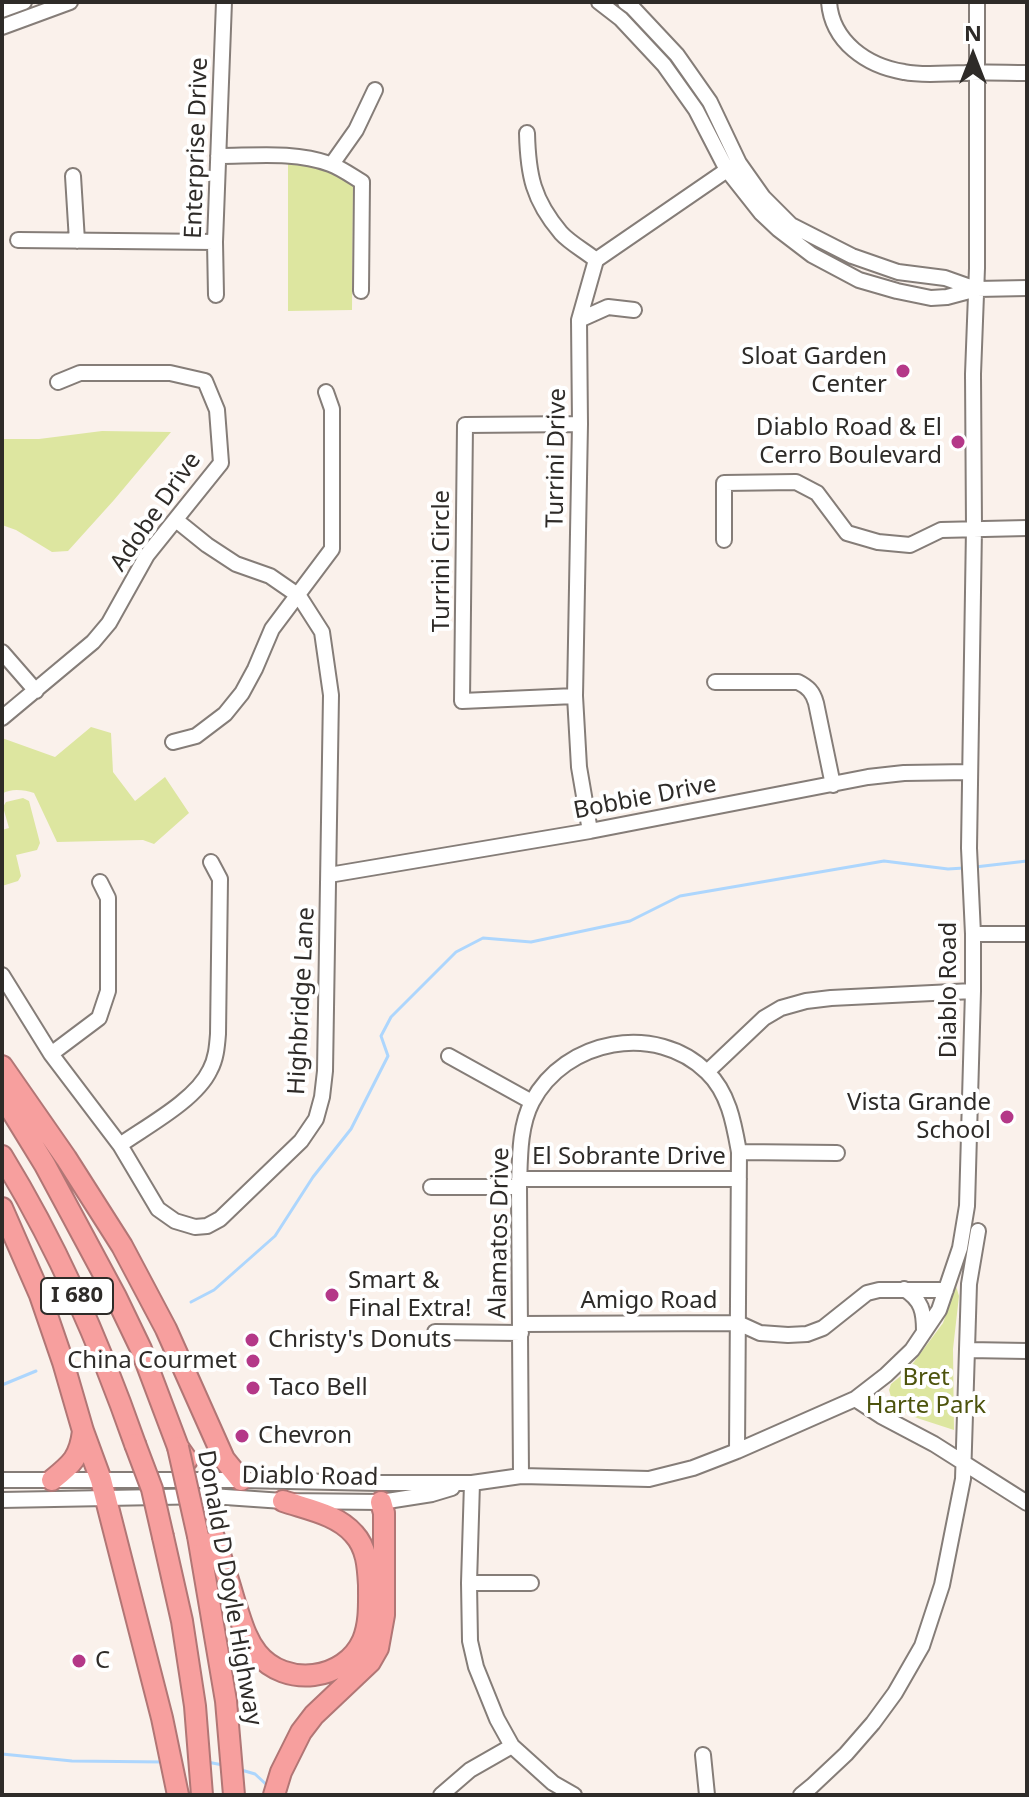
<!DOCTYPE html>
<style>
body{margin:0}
#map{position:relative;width:1029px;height:1797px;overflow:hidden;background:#faf1eb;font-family:"Noto Sans",sans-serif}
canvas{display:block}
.frame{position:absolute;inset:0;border:4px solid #2e2b28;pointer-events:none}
.north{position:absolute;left:933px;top:16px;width:80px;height:80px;-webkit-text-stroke:6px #fff;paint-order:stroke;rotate:0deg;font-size:22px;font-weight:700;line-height:32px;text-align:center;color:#2e2b28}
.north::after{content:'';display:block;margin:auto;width:28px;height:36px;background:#2e2b28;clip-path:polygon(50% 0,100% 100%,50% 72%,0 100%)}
</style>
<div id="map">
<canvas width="1029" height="1797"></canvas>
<div class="frame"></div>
<div class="north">N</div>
</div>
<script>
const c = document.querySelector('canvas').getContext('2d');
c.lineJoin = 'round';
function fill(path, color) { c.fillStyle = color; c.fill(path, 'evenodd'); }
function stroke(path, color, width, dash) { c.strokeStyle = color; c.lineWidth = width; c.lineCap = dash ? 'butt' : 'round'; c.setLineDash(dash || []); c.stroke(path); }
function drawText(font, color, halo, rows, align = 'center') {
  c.font = font + ' "Noto Sans",sans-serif'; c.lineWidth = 8; c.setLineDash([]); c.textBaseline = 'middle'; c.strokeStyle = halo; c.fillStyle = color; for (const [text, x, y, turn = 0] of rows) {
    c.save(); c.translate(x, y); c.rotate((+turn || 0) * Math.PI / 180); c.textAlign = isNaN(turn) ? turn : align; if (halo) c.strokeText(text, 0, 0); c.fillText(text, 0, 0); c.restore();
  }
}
fill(new Path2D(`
 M288,162C311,163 332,172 353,181L352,310L288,311Z
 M102,431L171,432L114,500L68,551L52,552L16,530L2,525V439H39Z
 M91,727L111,733L113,772L135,801L165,777L189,813L154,844L143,840L57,842L34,793C24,790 11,788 2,794V738L55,757Z
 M23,798L29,801L40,843L37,850L16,855L21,876L18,881L2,886V830L9,828L3,807L6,802Z
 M956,1286L959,1296L953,1349L954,1430L917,1418L894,1407L889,1390L891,1384L908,1370L943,1323Z`), '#dde6a0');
stroke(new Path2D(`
 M975,867L1027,861
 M191,1302L214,1290L275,1236L313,1177L351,1129L388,1056L381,1036L391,1017L456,952L483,938L531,942L630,921L680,896L884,861L948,869L964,868
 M2,1385L36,1371
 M2,1754L72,1761L164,1762
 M207,1762L223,1765
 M238,1769L255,1774L269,1787`), '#add6fd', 3);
const minor = new Path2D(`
 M599,2L621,19L664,65L696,110L727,170L761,213L778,229L812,255L859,280L897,291L931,298L947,297L977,289L1027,288
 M625,2L632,7L677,55L710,102L739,163L763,197L791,225L852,256L898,272L945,278L976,289
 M829,2C832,42 867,66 904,72C923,76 946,73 965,73C986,72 1006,73 1027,73
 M2,10L24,2
 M2,27L70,2
 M527,133C528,175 533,200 561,233C570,243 585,251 596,260
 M218,156C254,156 294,151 330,164C341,168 352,176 362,182L361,291
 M332,164L356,130L375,90
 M73,176L77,241
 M18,240L215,242
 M216,295L215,242L224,2
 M579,320L608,307L634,310
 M724,540V483L796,482L817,493L847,533L878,542L910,545L941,530L1027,528
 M2,652L36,691
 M715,682H798C808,687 813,692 816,703L833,785
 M575,696L462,701L465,425L580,424
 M2,718L93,642L109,623L147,555L221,463L217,410L205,381L170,373H80L58,382
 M173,742L196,736L225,714L242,693L255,669L272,629L332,549V409L326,392
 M590,831L579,767L575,696L580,424L579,320L596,260L727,170L739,163
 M329,875L590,831L868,777L904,773L970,772
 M973,934H1027
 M2,975L51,1054L120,1145L158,1209L175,1221L195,1227L207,1226L220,1219L301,1141L316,1119L322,1097L325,1071L331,695L322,632L299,596L270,576L236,564L207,545L176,520
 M51,1054L99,1018L108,991V898L100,882
 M449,1056L532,1102
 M707,1072L764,1018L781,1008L806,1001L831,998L973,991
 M120,1145C147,1126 196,1100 210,1070C216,1059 217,1047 218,1034L220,879L211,862
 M739,1152L837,1153
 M519,1179H739
 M431,1187H519
 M904,1289C922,1300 924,1312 924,1331
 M521,1324L738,1323L760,1333L788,1335L807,1334L823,1328L867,1293L879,1290H946
 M435,1332L521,1333
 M968,1350L1027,1351
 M855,1399L881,1416L934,1444L1027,1503
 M521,1476L519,1187C520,1159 519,1127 532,1102C565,1039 656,1022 707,1072C729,1093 734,1124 739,1152L737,1451
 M2,1480H241L379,1483H472L521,1476L649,1479L693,1468L737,1451L855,1399L886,1375L912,1350L939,1310L960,1248L967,1206L973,991V934L969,848L974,528L973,374L977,268V2
 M472,1483L469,1583L470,1641L476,1667L497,1719L512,1746L553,1783L574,1795
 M2,1500L211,1496L283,1501L381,1502L432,1494L452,1488
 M469,1583H531
 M703,1755L707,1795
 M441,1795L470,1770L512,1746
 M801,1795L812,1786L846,1754L873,1723L895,1693L922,1646L942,1585L963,1479L969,1284L978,1231`);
const highway = new Path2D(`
 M2,1066L66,1158L122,1246L166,1329L224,1459L241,1480
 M2,1095L45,1165L116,1297L141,1349L178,1447L187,1460
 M2,1156C58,1247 100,1344 135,1444
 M2,1208L40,1295L63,1362L83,1431L101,1480L162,1718L178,1795
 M52,1480C72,1464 80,1457 83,1431
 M208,1522C219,1548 227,1576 235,1603C241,1620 245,1638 257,1653C285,1688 345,1681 363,1640C370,1623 369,1604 369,1585C368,1567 367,1548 354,1534C337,1514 306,1509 283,1501
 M198,1536L226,1701L234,1795
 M163,1537L182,1621L195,1706L202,1795
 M274,1795L281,1772L301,1732L314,1715L370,1662L378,1648L384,1615V1513L381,1502`);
stroke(minor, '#857d78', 18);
stroke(highway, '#b17675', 24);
stroke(minor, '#fff', 14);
stroke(highway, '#f79f9e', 20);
const highwayBridge = new Path2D(`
 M135,1444L152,1489L163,1537
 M178,1447L198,1536`);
stroke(highwayBridge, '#b17675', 24, []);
stroke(highwayBridge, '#f79f9e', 20);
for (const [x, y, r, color] of [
 [903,371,8,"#b43888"],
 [958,442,8,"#b43888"],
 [1007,1117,8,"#b43888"],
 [332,1295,8,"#b43888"],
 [252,1340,8,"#b43888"],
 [253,1361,8,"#b43888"],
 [253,1388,8,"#b43888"],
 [242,1436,8,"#b43888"],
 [79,1661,8,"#b43888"]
]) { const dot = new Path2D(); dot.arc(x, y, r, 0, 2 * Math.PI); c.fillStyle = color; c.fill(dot); stroke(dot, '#fff', 3); }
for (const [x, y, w] of [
 [77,1296,72]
]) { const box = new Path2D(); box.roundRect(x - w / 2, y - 18, w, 36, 6); c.fillStyle = '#fff'; c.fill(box); stroke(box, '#2e2b28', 2); }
drawText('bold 22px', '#2e2b28', null, [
 ["I 680",77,1296]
]);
drawText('24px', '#2e2b28', '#fff', [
 ["Enterprise Drive",197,148,-88],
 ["Turrini Drive",557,458,-89],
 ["Adobe Drive",156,512,-55],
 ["Turrini Circle",442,561,-90],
 ["Bobbie Drive",645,798,-11],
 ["Diablo Road",949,990,-90],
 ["Highbridge Lane",302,1001,-87],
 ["El Sobrante Drive",629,1157],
 ["Alamatos Drive",500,1233,-89],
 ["Amigo Road",649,1301],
 ["Diablo Road",310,1477,1],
 ["Donald D Doyle Highway",229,1588,80]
]);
drawText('24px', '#2e2b28', '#fff', [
 ["Sloat Garden",887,357,"right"],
 ["Center",887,385,"right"],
 ["Diablo Road & El",942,428,"right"],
 ["Cerro Boulevard",942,456,"right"],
 ["Vista Grande",991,1103,"right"],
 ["School",991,1131,"right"],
 ["Smart &",348,1281],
 ["Final Extra!",348,1309],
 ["Christy's Donuts",268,1340],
 ["China Courmet",237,1361,"right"],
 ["Taco Bell",269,1388],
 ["Chevron",258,1436],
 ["C",95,1661]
], 'left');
drawText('24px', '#4d530d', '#fff', [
 ["Bret",926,1378],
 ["Harte Park",926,1406]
]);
</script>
